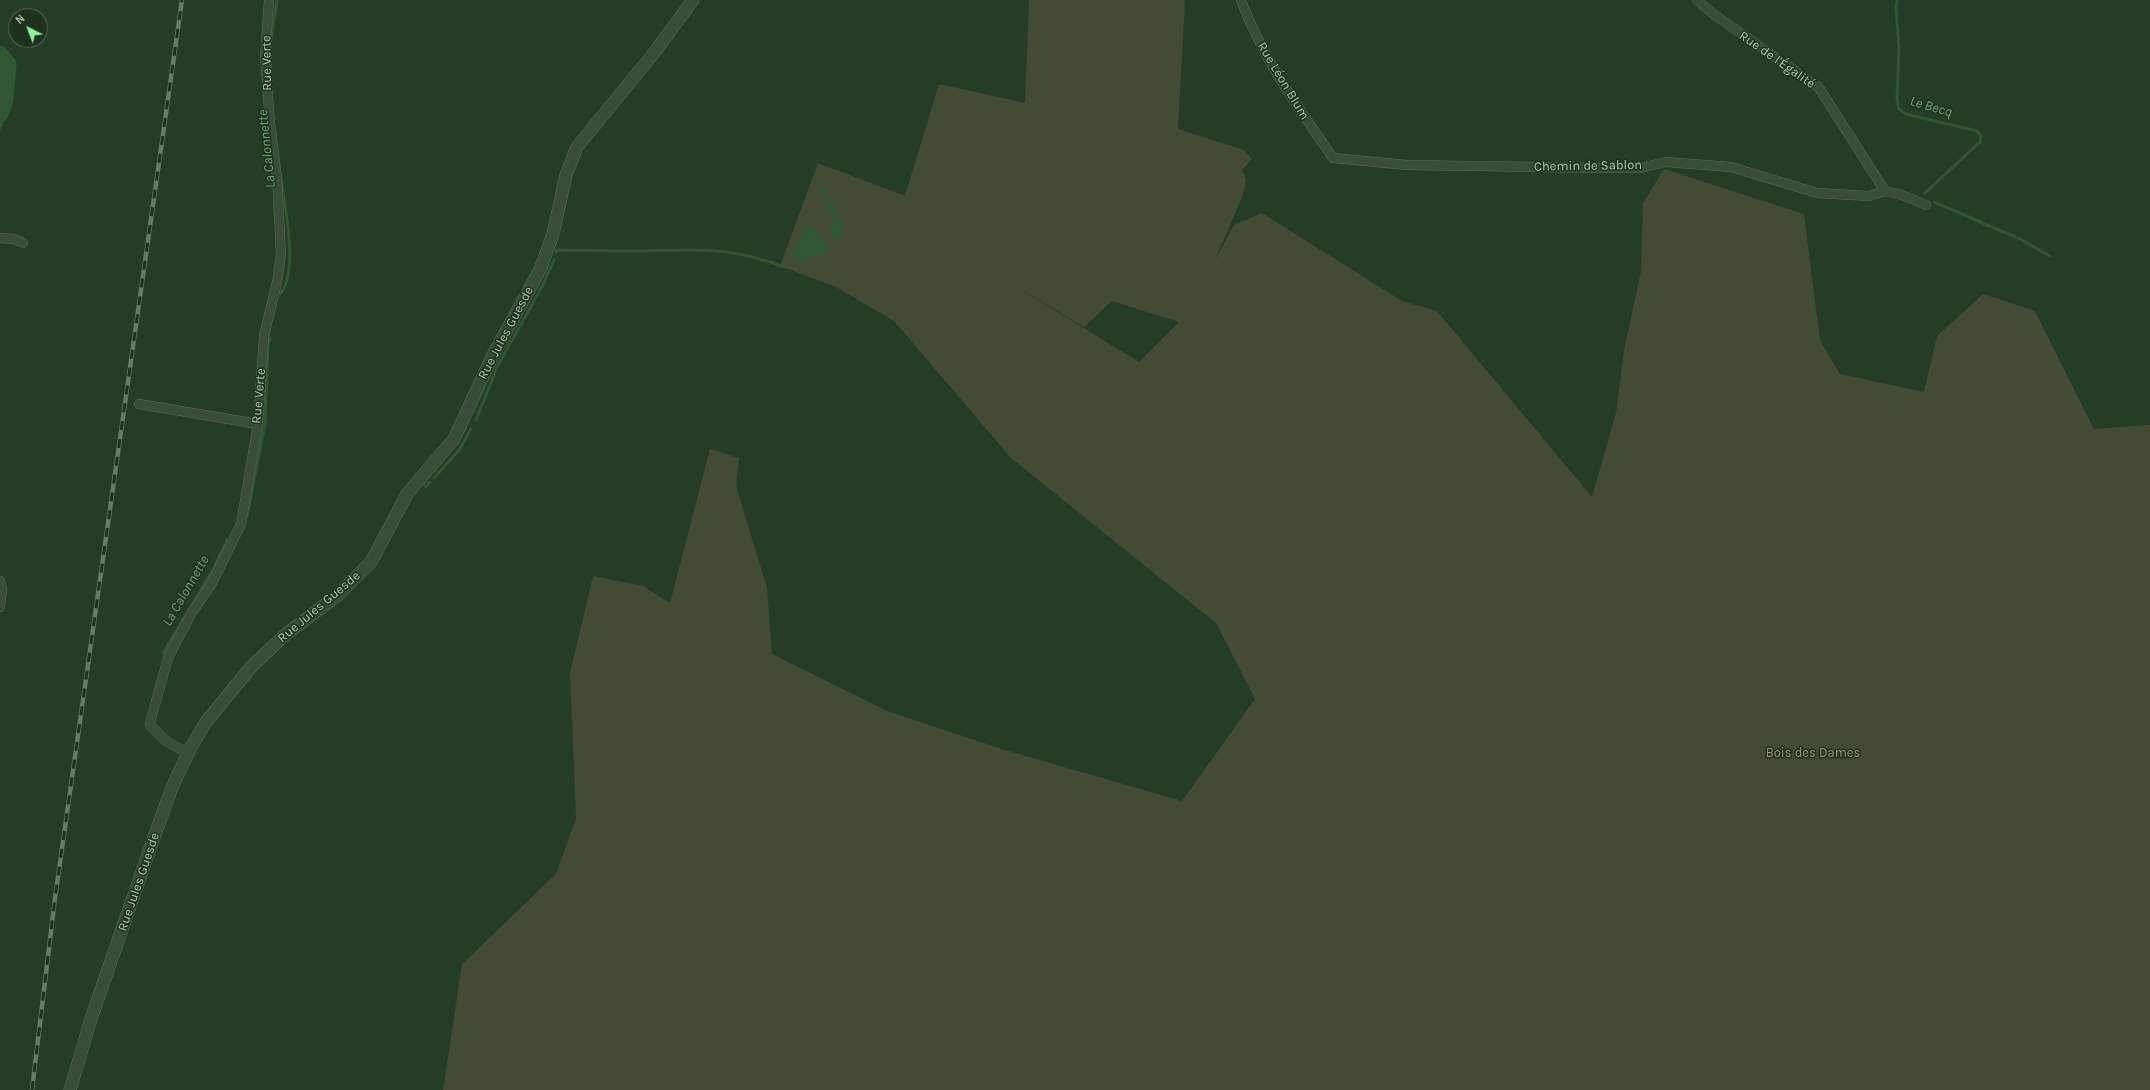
<!DOCTYPE html>
<meta charset="utf-8">
<style>
body{margin:0}
#map{position:relative;width:2150px;height:1090px;overflow:hidden;background:#253c27;font-family:Karla,sans-serif}
canvas{display:block}
.north{position:absolute;left:8px;top:8px;width:40px;height:40px;box-sizing:border-box;background:#1e311f;border:1px solid #5a6d5c;border-radius:50%;rotate:318deg;font-size:11px;font-weight:700;line-height:16px;text-align:center;color:#b5c8b7}
.north::after{content:'';display:block;margin:auto;width:14px;height:18px;background:#8ff299;clip-path:polygon(50% 0,100% 100%,50% 72%,0 100%)}
</style>
<div id="map">
<canvas width="2150" height="1090"></canvas>
<div class="north">N</div>
</div>
<script>
const c = document.querySelector('canvas').getContext('2d');
c.lineJoin = 'round';
function fill(path, color) { c.fillStyle = color; c.fill(path, 'evenodd'); }
function stroke(path, color, width, dash) { c.strokeStyle = color; c.lineWidth = width; c.lineCap = dash ? 'butt' : 'round'; c.setLineDash(dash || []); c.stroke(path); }
function drawText(font, color, halo, rows, align = 'center') {
  c.font = font + ' Karla,sans-serif'; c.lineWidth = 3; c.setLineDash([]); c.textBaseline = 'middle'; c.strokeStyle = halo; c.fillStyle = color; for (const [text, x, y, turn = 0] of rows) {
    c.save(); c.translate(x, y); c.rotate((+turn || 0) * Math.PI / 180); c.textAlign = isNaN(turn) ? turn : align; if (halo) c.strokeText(text, 0, 0); c.fillText(text, 0, 0); c.restore();
  }
}
fill(new Path2D(`
 M1029,0H1185L1178,129L1244,150L1252,159L1242,170L1246,180L1243,195L1214,262L1234,225L1262,213L1402,301L1437,311L1592,497L1616,413L1624,350L1641,271L1643,203L1664,169L1804,214L1820,340L1840,374L1924,392L1937,336L1983,294L2035,311L2094,429L2150,425V1090H443L462,964L556,874L576,818L570,673L593,576L643,586L670,603L710,449L739,458L736,486L767,588L772,654L887,711L1005,750L1182,801L1255,699L1216,623L1011,458L894,321L836,287L780,266L818,163L905,196L939,84L1025,103ZM1009,282L1084,327L1112,301L1179,322L1139,362Z`), '#434b34');
fill(new Path2D(`
 M0,54L7,63L14,66C16,93 10,107 0,131V91L3,78Z
 M820,181L842,221V233L839,239L835,240L832,238L831,226L833,219L818,183Z
 M806,226L815,228L829,248L823,256L798,262L792,255Z`), '#305632');
stroke(new Path2D(`
 M1897,0L1896,8L1899,47L1897,99L1899,109L1906,114L1977,131L1981,136L1980,142L1925,193
 M271,82L270,47L277,0
 M1934,202L2020,239L2050,256
 M556,252L557,250C582,250 608,251 633,251C691,250 729,245 784,267
 M280,294C299,272 285,207 281,179
 M476,420L497,367L543,285L554,260
 M434,478L460,449L471,429
 M425,487L430,482
 M247,516L265,424L268,344L270,338
 M189,610L214,568L227,540
 M163,653L186,615`), '#305632', 3);
stroke(new Path2D(`
 M0,54L8,64L5,101L0,114`), '#305632', 17);
const minor = new Path2D(`
 M1241,0C1262,57 1298,108 1333,158L1407,165L1604,168H1640L1666,162L1731,167L1817,193L1869,196L1885,191
 M1697,0L1712,13L1819,88L1885,191
 M1885,191L1902,195L1926,205
 M0,238L14,239L23,243
 M139,404L258,424
 M0,581L2,589L0,607
 M187,753L166,741L150,725L151,719L168,658L191,614L212,583L241,524L258,424L264,336L277,282L281,255L277,178L270,123L265,57L269,0`);
const tertiary = new Path2D(`
 M70,1090L91,1019L153,840L173,785L191,747L206,722L252,666L285,635L338,595L371,562L407,494L454,439L492,357L540,270L553,234L566,175L577,147L654,53L693,0`);
stroke(minor, '#5a6d5b', 10);
stroke(tertiary, '#5a6d5b', 13);
stroke(minor, '#394d3a', 9);
stroke(tertiary, '#394d3a', 12);
const rail = new Path2D(`
 M32,1090L55,898L182,0`);
stroke(rail, '#647c66', 4.5);
stroke(rail, '#1e311f', 3, [9]);
drawText('13px', '#b5c8b7', '#1e311f', [
 ["Rue de l'Égalité",1777,60,35],
 ["Rue Verte",267,63,-91],
 ["Rue Léon Blum",1283,81,59],
 ["Chemin de Sablon",1588,166,-1],
 ["Rue Jules Guesde",506,333,-62],
 ["Rue Verte",259,396,-85],
 ["Rue Jules Guesde",319,607,-40],
 ["Rue Jules Guesde",139,882,-71]
]);
drawText('13px', '#a1977c', '#1e311f', [
 ["Bois des Dames",1813,753]
]);
drawText('italic 14px', '#70a573', '#1e311f', [
 ["Le Becq",1931,107,16],
 ["La Calonnette",267,149,-96],
 ["La Calonnette",186,591,-60]
]);
</script>
